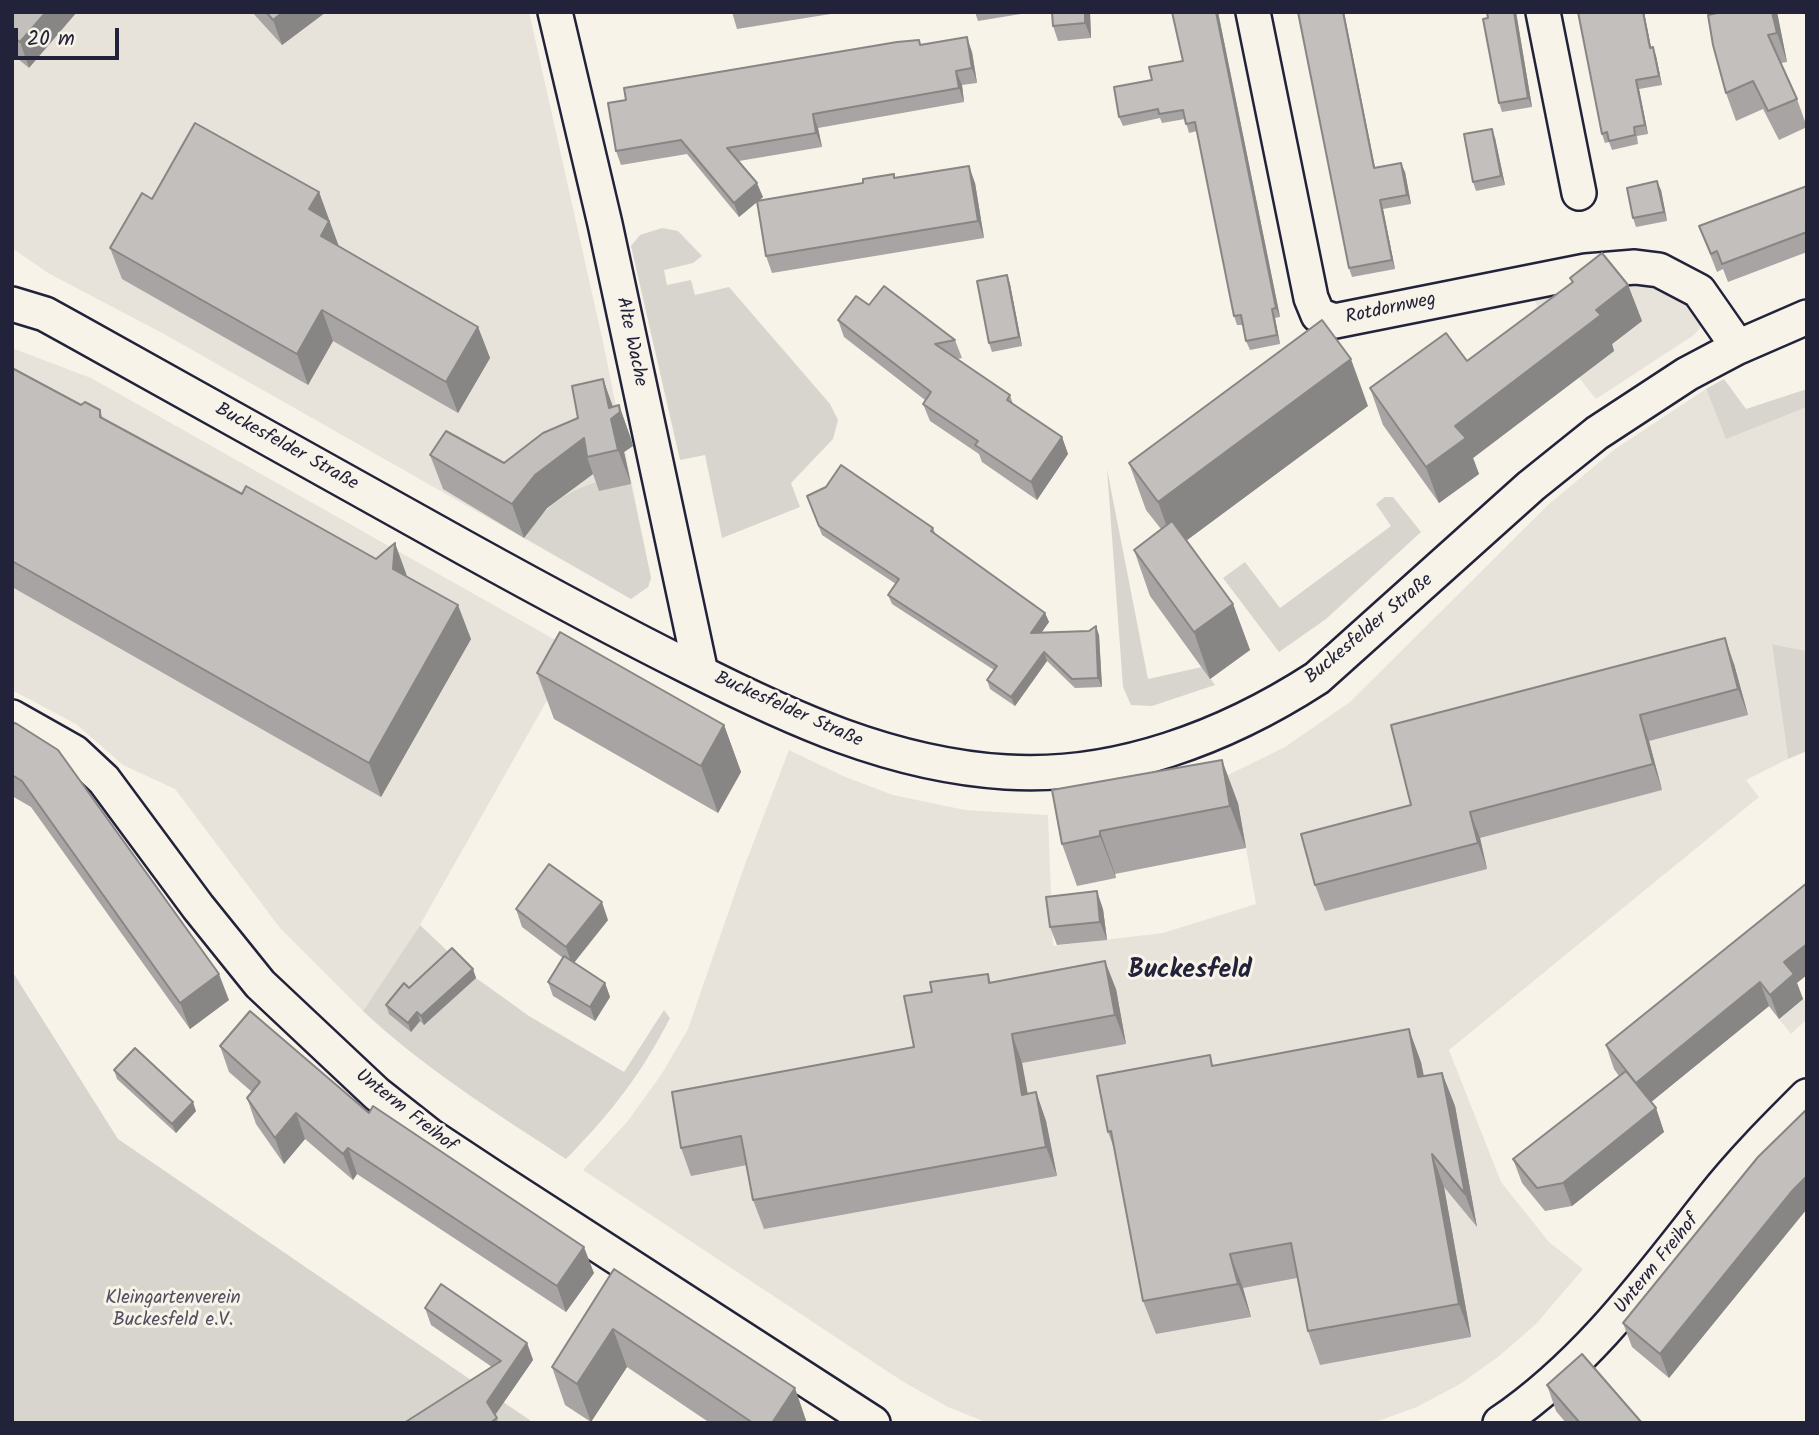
<!DOCTYPE html>
<meta charset="utf-8">
<style>
body{margin:0}
#map{position:relative;width:1819px;height:1435px;overflow:hidden;background:#f7f3e8;font-family:Kalam,sans-serif}
canvas{display:block}
.frame{position:absolute;inset:0;border:14px solid #22223b;pointer-events:none}
.scale{position:absolute;left:14px;top:28px;width:105px;height:32px;box-sizing:border-box;border:4px solid #22223b;border-top:0;padding-left:9px;font-size:21px;line-height:24px;white-space:nowrap;color:#22223b;-webkit-text-stroke:5px #f7f3e8;paint-order:stroke}
</style>
<div id="map">
<canvas width="1819" height="1435"></canvas>
<div class="frame"></div>
<div class="scale">20 m</div>
</div>
<script>
const c = document.querySelector('canvas').getContext('2d');
c.lineJoin = 'round';
function fill(path, color) { c.fillStyle = color; c.fill(path, 'evenodd'); }
function stroke(path, color, width, dash) { c.strokeStyle = color; c.lineWidth = width; c.lineCap = dash ? 'butt' : 'round'; c.setLineDash(dash || []); c.stroke(path); }
function drawText(font, color, halo, rows, align = 'center') {
  c.font = font + ' Kalam,sans-serif'; c.lineWidth = 6; c.setLineDash([]); c.textBaseline = 'middle'; c.strokeStyle = halo; c.fillStyle = color; for (const [text, x, y, turn = 0] of rows) {
    c.save(); c.translate(x, y); c.rotate((+turn || 0) * Math.PI / 180); c.textAlign = isNaN(turn) ? turn : align; if (halo) c.strokeText(text, 0, 0); c.fillText(text, 0, 0); c.restore();
  }
}
fill(new Path2D(`
 M12,12H529L603,342L651,578L648,587L631,599L164,334L48,273L12,248Z
 M1589,281L1650,283L1692,308L1700,319V328L1694,335L1596,399L1552,344L1532,293Z
 M12,348L91,378L575,651L420,925L363,1011L280,928L175,789L123,765L76,724L12,690Z
 M1706,389L1726,438L1807,407V651L1772,644L1788,759L1746,780L1759,797L1449,1050L1501,1182L1549,1242L1583,1269L1536,1324L1498,1357L1460,1384L1417,1407L1373,1423H988L948,1407L902,1381L583,1170L627,1122L661,1075L688,1029L744,867L789,750L843,776L893,795L965,810L1048,815L1053,946L1163,933L1256,904L1246,848L1226,776L1285,747L1350,702L1549,504L1615,449Z
 M1763,949L1807,1003V1019L1791,1034L1739,969Z`), '#e7e3db');
fill(new Path2D(`
 M662,228L678,231L702,256L693,263L664,270L667,285L691,280L695,295L729,287L830,404L838,420L833,439L791,483L800,507L722,538L705,455L680,460L631,246L640,235Z
 M1724,379L1746,409L1807,389V407L1726,439L1706,389Z
 M1107,469L1148,679L1202,667L1215,685L1152,706L1131,705L1123,687Z
 M598,482L631,484L651,578L648,587L631,599L525,538C542,509 565,491 598,482Z
 M1385,497H1393L1421,532L1326,619L1279,652L1223,578L1245,562L1280,608L1391,526L1376,504Z
 M1772,644L1807,651V751L1788,759Z
 M420,925L476,978L529,1016L624,1072L664,1010L670,1018C641,1075 610,1114 566,1159C496,1113 425,1069 363,1011Z
 M12,971L118,1139L534,1423H12Z`), '#d8d5cf');
const minor = new Path2D(`
 M555,12L605,224L701,673
 M1253,12L1311,298L1318,315L1335,321L1586,271L1635,267L1659,270L1699,291L1738,347
 M1543,12L1579,193
 M12,304L45,314L74,330C204,403 335,475 465,548C539,589 613,629 689,667C790,718 891,765 1006,772C1116,779 1226,737 1317,678L1531,486L1597,433L1687,374L1738,347L1807,317
 M12,717L74,752L104,780L198,907L260,984L377,1094L429,1135L494,1178L873,1423
 M1500,1423C1587,1364 1648,1280 1712,1199C1741,1162 1774,1129 1807,1096`);
stroke(minor, '#22223b', 38);
stroke(minor, '#f7f3e8', 33);
fill(new Path2D(`
 M12,12L29,68L12,54Z
 M252,12H326L282,45Z
 M732,12H843L737,29Z
 M975,12H1033L978,21Z
 M1052,12H1090L1091,38L1058,41L1053,26Z
 M1172,12H1218L1280,317L1275,318L1280,344L1250,350L1246,341L1243,325H1237L1234,316L1197,131L1189,133L1185,119L1162,123L1160,118L1123,126L1119,117L1152,80L1183,61Z
 M1516,12L1532,107L1502,112L1499,103L1488,18Z
 M1578,12H1644L1651,48L1656,56L1662,85L1639,89L1648,134L1637,136L1638,144L1612,150L1609,142L1605,143L1602,134Z
 M1722,12H1777L1787,62L1781,63L1797,99L1807,127L1779,140L1763,109L1736,121L1726,93Z
 M919,40L921,45L972,52L977,83L962,85L964,102L818,128L822,147L739,161L763,197L759,201L895,178L975,183L984,238L772,273L766,256L757,202L739,217L687,154L621,165L616,151L626,100Z
 M1495,138L1505,185L1476,191L1473,182Z
 M1375,168L1405,172L1411,204L1383,209L1395,269L1352,277L1349,268Z
 M1807,186V252L1728,282L1723,269L1717,272L1699,226Z
 M1661,190L1667,221L1636,227L1633,218Z
 M319,192L338,246L478,327L490,358L458,413L333,341L308,385L122,279L110,248L152,199Z
 M1007,275L1010,284L1022,346L992,352L989,343Z
 M1570,278L1628,285L1642,321L1612,344L1614,351L1473,458L1479,474L1439,503L1383,425L1370,388L1467,361L1572,283Z
 M869,305L955,340L962,358L957,359L1010,395L1013,404L1062,437L1068,454L1037,500L982,462L979,454L930,421L923,404L925,400L844,337L838,320Z
 M12,368L81,405L100,410L103,419L242,494L407,576L471,639L381,797L12,587Z
 M603,379L613,407L619,405L631,439L633,446L624,452L631,484L599,491L593,474L547,508L524,538L443,489L430,455L504,463L578,418Z
 M1368,406L1187,540L1233,604L1250,650L1210,679L1150,596L1134,550L1161,529L1146,510L1129,463Z
 M807,496L933,528L936,535L1045,613L1049,622L1041,633L1099,635L1102,687L1075,688L1047,661L1015,706L990,689L987,680L994,670L892,604L888,595L896,584L822,535Z
 M1734,664L1748,715L1649,741L1662,790L1480,838L1487,869L1325,911L1315,885L1411,805Z
 M537,673L724,725L741,772L718,813L554,719Z
 M12,722L229,1000L190,1029L31,807L12,796Z
 M1052,790L1238,803L1246,848L1115,874L1116,878L1077,886L1062,844Z
 M1807,883L1797,983L1803,999L1779,1019L1769,1006L1651,1102L1656,1108L1664,1132L1572,1206L1545,1211L1522,1183L1513,1159L1619,1076L1614,1069L1606,1045Z
 M516,909L608,920L574,963L605,983L610,997L595,1021L553,996L548,982L563,958L522,927Z
 M1103,909L1107,940L1057,945L1050,927Z
 M473,969L476,978L424,1025L420,1021L411,1032L389,1014L386,1005Z
 M988,974L991,983L1116,989L1126,1044L1022,1063L1028,1094L1036,1092L1046,1121L1057,1176L764,1229L753,1200L747,1165L691,1176L681,1148L914,1047L932,992Z
 M220,1046L369,1113L594,1273L566,1312L357,1174L353,1180L305,1139L284,1164L256,1124L247,1098L252,1092L229,1072Z
 M1421,1062L1424,1076L1442,1073L1455,1106L1477,1227L1444,1187L1471,1337L1320,1365L1308,1331L1297,1278L1243,1288L1251,1317L1156,1334L1143,1301L1116,1154L1108,1132L1214,1066Z
 M114,1070L196,1111L176,1133L117,1079Z
 M1802,1214L1669,1378L1632,1347L1623,1323Z
 M614,1269L807,1423H710L627,1367L591,1422L565,1405L552,1367Z
 M425,1308L527,1343L533,1360L495,1415L499,1423H404L492,1367L431,1325Z
 M1547,1385L1642,1423H1566L1556,1411Z`), '#a7a4a3');
fill(new Path2D(`
 M46,12H77L29,68L20,42Z
 M283,12H326L282,45L273,20Z
 M1085,12H1090L1091,38L1085,23Z
 M1216,12H1218L1280,317L1276,308Z
 M1343,12H1344L1377,177L1374,168Z
 M1514,12H1516L1532,107L1528,98Z
 M1643,12H1644L1653,57L1650,48Z
 M1772,12H1777L1787,62L1777,33Z
 M967,37L972,52L977,83L972,68Z
 M1653,47L1656,56L1662,85L1659,76Z
 M956,71L962,85L964,102L959,88Z
 M1636,80L1639,89L1648,134L1645,125Z
 M813,114L818,128L822,147L816,133Z
 M1492,129L1495,138L1505,185L1501,176Z
 M1401,163L1405,172L1411,204L1407,195Z
 M969,166L975,183L984,238L978,221Z
 M1657,181L1661,190L1667,221L1664,212Z
 M757,183L763,197L739,217L734,203Z
 M319,192L341,252L332,267L309,209Z
 M1380,200L1383,209L1395,269L1392,260Z
 M1007,275L1010,284L1022,346L1019,337Z
 M1628,285L1642,321L1612,344L1614,351L1473,458L1479,474L1439,503L1426,467L1455,426L1596,310Z
 M1272,309L1275,318L1280,344L1277,335Z
 M322,310L333,341L308,385L297,354Z
 M478,327L490,358L458,413L446,382Z
 M1351,359L1368,406L1175,549L1158,502Z
 M603,379L615,413L619,405L631,439L633,446L624,452L631,484L618,450Z
 M1062,437L1068,454L1037,500L1031,482Z
 M584,438L587,457L593,474L547,508L524,538L512,504L535,475Z
 M395,543L407,576L393,569Z
 M1233,604L1250,650L1210,679L1194,632Z
 M458,605L471,639L381,797L369,763Z
 M1045,613L1049,622L1035,642L1031,633Z
 M1096,626L1099,635L1102,687L1098,678Z
 M1725,638L1734,664L1748,715L1738,689Z
 M1044,652L1047,661L1015,706L1011,697Z
 M1640,715L1649,741L1662,790L1653,764Z
 M724,725L741,772L718,813L701,766Z
 M1222,760L1238,803L1246,848L1230,806Z
 M1470,812L1480,838L1487,869L1478,843Z
 M1100,831L1115,874L1116,878L1100,836Z
 M1097,891L1103,909L1107,940L1100,922Z
 M602,902L608,920L572,965L566,947Z
 M1807,944V975L1797,983L1803,999L1779,1019L1770,995L1784,962Z
 M1105,961L1116,989L1126,1044L1115,1015Z
 M473,969L476,978L424,1025L421,1016Z
 M219,974L229,1000L190,1029L180,1003Z
 M1760,982L1769,1006L1645,1107L1636,1083Z
 M605,983L610,997L595,1021L590,1007Z
 M417,1012L420,1021L411,1032L408,1023Z
 M1409,1029L1421,1062L1430,1111L1418,1077Z
 M1012,1034L1022,1063L1033,1124L1022,1095Z
 M1442,1073L1455,1106L1477,1227L1465,1194Z
 M1036,1092L1046,1121L1057,1176L1046,1147Z
 M193,1102L196,1111L176,1133L172,1124Z
 M1656,1108L1664,1132L1572,1206L1563,1183Z
 M296,1113L305,1139L284,1164L275,1138Z
 M348,1148L357,1174L353,1180L343,1154Z
 M1432,1154L1444,1187L1471,1337L1459,1304Z
 M1807,1176V1209L1669,1378L1660,1354L1793,1190Z
 M584,1247L594,1273L566,1312L557,1286Z
 M1230,1254L1243,1288L1251,1317L1238,1284Z
 M613,1329L627,1367L591,1422L577,1384Z
 M527,1343L533,1360L493,1418L487,1402Z
 M795,1388L807,1423H772Z`), '#888684');
const building = new Path2D(`
 M12,12H46L20,42L12,36Z
 M266,12H283L273,20Z
 M1052,12H1085V23L1053,26Z
 M1172,12H1216L1276,308L1272,309L1277,335L1246,341L1241,315L1234,316L1195,122L1186,124L1183,110L1159,114L1158,109L1119,117L1114,87L1152,80L1149,67L1183,61Z
 M1298,12H1343L1374,168L1401,163L1407,195L1380,200L1392,260L1349,268Z
 M1487,12H1514L1528,98L1499,103L1483,19L1488,18Z
 M1578,12H1643L1650,48L1653,47L1659,76L1636,80L1645,125L1634,127L1635,135L1609,141L1607,132L1602,134Z
 M1722,12H1772L1777,33L1768,35L1797,99L1768,111L1753,81L1726,93L1713,45L1708,15Z
 M967,37L972,68L956,71L959,88L813,114L816,133L727,148L757,183L734,203L681,140L616,151L608,103L626,100L624,88L897,42L919,40L920,45Z
 M195,123L319,192L309,209L329,221L321,236L478,327L446,382L322,310L297,354L110,248L142,193L152,199Z
 M1492,129L1501,176L1473,182L1464,134Z
 M969,166L978,221L766,256L757,201L863,183V179L894,174V178Z
 M1657,181L1664,212L1633,218L1627,188Z
 M1807,186V232L1722,264L1717,251L1711,254L1699,226Z
 M1602,253L1628,285L1596,310L1601,315L1455,426L1466,438L1426,467L1370,388L1446,333L1467,361L1573,282L1570,278Z
 M1007,275L1019,337L989,343L977,281Z
 M884,286L955,340L935,344L1010,395L1007,400L1062,437L1031,482L975,445L978,441L923,404L931,392L838,320L856,296L869,305Z
 M1322,320L1351,359L1158,502L1129,463Z
 M12,368L81,405L85,402L100,410V417L242,494L246,486L376,559L395,543L393,569L458,605L369,763L12,561Z
 M603,379L609,408L619,405L620,412L611,419L618,450L587,457L584,438L535,475L512,504L430,455L446,431L504,463L543,433L578,418L572,386Z
 M841,465L933,528L931,531L1045,613L1031,633L1089,631L1096,626L1098,678L1072,679L1044,652L1011,697L987,680L997,666L888,595L899,579L819,526L807,496L826,487Z
 M1172,521L1233,604L1194,632L1134,550Z
 M560,632L724,725L701,766L537,673Z
 M1725,638L1738,689L1640,715L1653,764L1470,812L1478,843L1315,885L1301,834L1411,805L1391,725Z
 M12,722L17,724L58,750L219,974L180,1003L22,781L12,775Z
 M1222,760L1230,806L1100,831V836L1062,844L1052,790Z
 M549,864L602,902L566,947L516,909Z
 M1807,883V944L1784,962L1794,974L1770,995L1760,982L1636,1083L1606,1045Z
 M1097,891L1100,922L1050,927L1046,897Z
 M452,948L473,969L421,1016L417,1012L408,1023L386,1005L404,983L409,988Z
 M564,956L605,983L590,1007L548,982Z
 M1105,961L1115,1015L1012,1034L1022,1095L1036,1092L1046,1147L753,1200L741,1136L681,1148L672,1092L914,1047L904,996L932,992L930,982L988,974L989,983Z
 M250,1011L369,1113L373,1106L584,1247L557,1286L348,1148L343,1154L296,1113L275,1138L247,1098L260,1082L220,1046Z
 M1409,1029L1418,1077L1442,1073L1465,1194L1432,1154L1459,1304L1308,1331L1291,1243L1230,1254L1238,1284L1143,1301L1111,1131L1108,1132L1097,1076L1210,1055L1212,1066Z
 M135,1048L193,1102L172,1124L114,1070Z
 M1626,1071L1656,1108L1563,1183L1537,1188L1513,1159Z
 M1807,1109V1176L1793,1190L1660,1354L1623,1323L1758,1157Z
 M614,1269L795,1388L772,1423H753L613,1329L577,1384L552,1367Z
 M441,1284L527,1343L487,1402L497,1418L490,1423H404L501,1361L425,1308Z
 M1582,1354L1642,1423H1580L1547,1385Z`);
fill(building, '#c2bfbd');
stroke(building, '#888684', 2);
drawText('19px', '#22223b', '#f7f3e8', [
 ["Rotdornweg",1391,310,-12],
 ["Alte Wache",630,342,78],
 ["Buckesfelder Straße",286,448,29],
 ["Buckesfelder Straße",1370,630,-40],
 ["Buckesfelder Straße",788,711,24],
 ["Unterm Freihof",405,1112,38],
 ["Unterm Freihof",1658,1265,-51]
]);
drawText('19px', '#504f60', '#f7f3e8', [
 ["Kleingartenverein",173,1300],
 ["Buckesfeld e.V.",173,1322]
]);
drawText('bold 26px', '#22223b', '#f7f3e8', [
 ["Buckesfeld",1190,973]
]);
</script>
